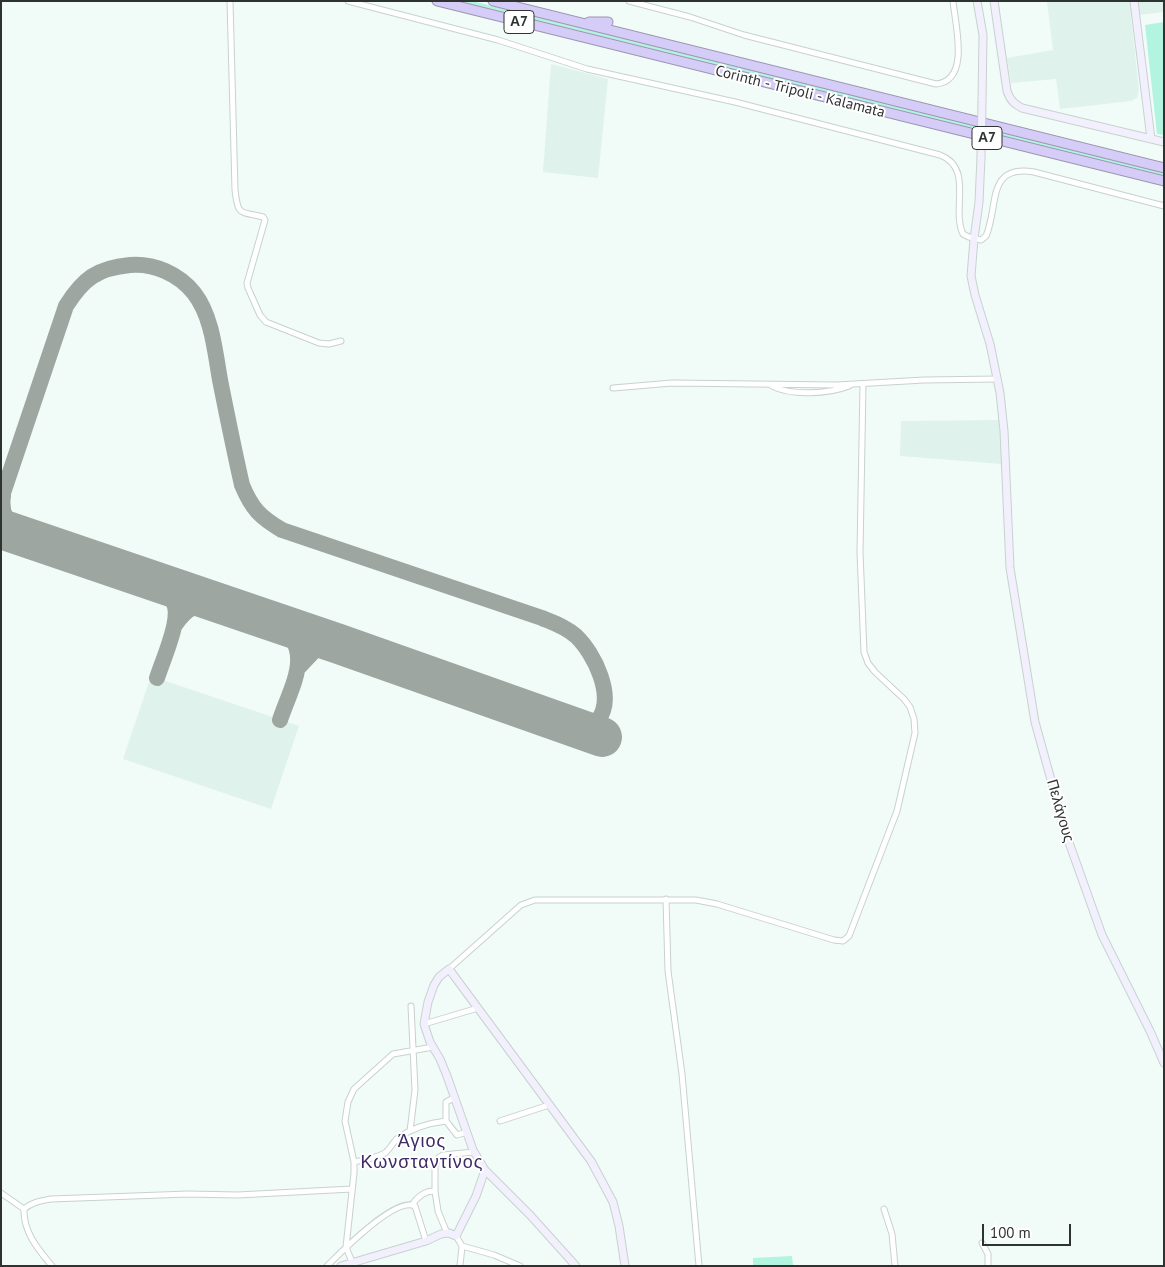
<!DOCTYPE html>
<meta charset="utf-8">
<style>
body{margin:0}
#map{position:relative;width:1165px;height:1267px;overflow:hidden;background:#f1fcf8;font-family:"PT Sans",sans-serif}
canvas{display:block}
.frame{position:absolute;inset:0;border:2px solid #2e3231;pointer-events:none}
.scale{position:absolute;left:982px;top:1224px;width:89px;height:22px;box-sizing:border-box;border:2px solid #2e3231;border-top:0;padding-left:6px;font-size:15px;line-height:18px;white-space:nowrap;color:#2e3231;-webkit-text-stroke:4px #fff;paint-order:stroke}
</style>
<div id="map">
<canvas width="1165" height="1267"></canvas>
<div class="frame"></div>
<div class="scale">100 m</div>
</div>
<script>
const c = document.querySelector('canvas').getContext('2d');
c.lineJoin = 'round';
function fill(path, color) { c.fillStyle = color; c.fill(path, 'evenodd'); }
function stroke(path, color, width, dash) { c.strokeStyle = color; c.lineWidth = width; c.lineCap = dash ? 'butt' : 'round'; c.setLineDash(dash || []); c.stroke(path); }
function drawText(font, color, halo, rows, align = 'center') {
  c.font = font + ' "PT Sans",sans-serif'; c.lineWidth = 4; c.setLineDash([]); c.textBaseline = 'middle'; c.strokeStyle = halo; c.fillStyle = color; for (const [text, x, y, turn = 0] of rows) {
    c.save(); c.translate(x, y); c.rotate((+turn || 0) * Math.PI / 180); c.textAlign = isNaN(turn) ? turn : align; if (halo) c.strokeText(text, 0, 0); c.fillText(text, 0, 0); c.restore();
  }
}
fill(new Path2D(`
 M1047,1H1164V12L1131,16L1139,90L1137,98L1131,101L1060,109L1056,79L1011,83L1007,58L1053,50Z
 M551,64L608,79L598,178L543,172Z
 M999,420L1002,464L900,456L901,421Z
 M151,676L299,726L271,809L123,759Z`), '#dff2ec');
fill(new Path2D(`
 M459,1H472L1164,173V176Z
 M1164,22V135L1157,134L1145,25Z
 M792,1256L793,1265L753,1266V1258Z`), '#b2f4e0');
stroke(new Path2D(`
 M3,496C0,513 8,524 20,535
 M1,499L66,306C83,279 97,268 130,265C154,263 179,274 194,293C212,316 215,351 220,380C227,415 234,450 242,485C252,509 260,517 282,530L542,618C554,623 566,627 576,636C594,653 616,697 598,720C595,724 587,727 582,729
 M155,581C180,599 179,614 170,641C166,654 161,666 157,678
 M276,623C316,649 292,684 280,720
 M175,625C188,606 197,604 219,603
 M298,668L314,651L339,644`), '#9ea6a2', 16);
stroke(new Path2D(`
 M1,529L339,644L602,737`), '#9ea6a2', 40);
const street = new Path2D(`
 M230,1L235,190C238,217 240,211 263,217L265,220L247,283L248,288L260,315L266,322L319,343L329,344L341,341
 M348,1L498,40L587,69L735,102L940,155C974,168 951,209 963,234L969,237L981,240L986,236C999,206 986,164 1034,172L1164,206
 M629,1L690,17L744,35L936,84C971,81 955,24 953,1
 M772,386C791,396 829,394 849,386
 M613,388L672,383L837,385L924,380L998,379
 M666,899L668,971L682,1074L699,1266
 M449,969L521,905L535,900H696L717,904L834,940L843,941L849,936L897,811L915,733L914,719L910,707L904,699L875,672L868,663L864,652L860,552L863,384
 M424,1024L478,1008
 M446,1121V1102L454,1098
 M500,1121L549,1105
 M410,1131L415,1090L411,1006
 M354,1162C364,1160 376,1158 385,1153C390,1149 393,1142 398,1138C412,1128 429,1123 446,1121L457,1135L467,1132
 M435,1191V1167L438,1158L443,1155L474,1152
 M1,1193L24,1209
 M412,1205C417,1197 426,1190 435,1191L438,1211L447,1233
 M884,1209L892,1234L895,1266
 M456,1236L462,1246L460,1266
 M982,1243L988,1254V1266
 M462,1246L494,1255L520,1266
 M352,1262L346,1247L354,1173V1162L345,1121L348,1102L354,1089L393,1054L433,1047
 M52,1266C38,1249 23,1232 24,1209C32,1202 41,1201 51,1199L188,1194L238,1195L352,1189
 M327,1266C341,1252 396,1196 415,1206L426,1241`);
const secondary = new Path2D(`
 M977,1L983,35L982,101
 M994,1L1007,91C1010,100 1014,104 1022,108L1164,142
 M1134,1L1151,139
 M981,157L979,202L974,239L971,276L975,295L990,344L1000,393L1004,431L1010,568L1035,722L1066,834L1102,935L1150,1031L1164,1063
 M341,1266L426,1241L441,1234L449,1233L456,1236L476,1196L485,1170
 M576,1266L530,1215L485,1170L473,1150L447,1076L440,1059L430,1042L424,1024L428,1002L434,985L439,977L449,969L591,1161L613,1202L619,1226L625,1266`);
const highway = new Path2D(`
 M437,1L1164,181
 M493,1L1164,168
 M589,22H608`);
stroke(street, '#c7d2ce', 7);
stroke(secondary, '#c7d2ce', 9);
stroke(highway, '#9b96b2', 11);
stroke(street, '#fff', 5);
stroke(secondary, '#f3f0fd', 7);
stroke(highway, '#d6ccf8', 9);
const secondaryBridge = new Path2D(`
 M981,157L982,101`);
stroke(secondaryBridge, '#c7d2ce', 9, []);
stroke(secondaryBridge, '#f3f0fd', 7);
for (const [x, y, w] of [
 [519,22,30],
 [987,138,30]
]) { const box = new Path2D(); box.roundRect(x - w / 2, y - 11.5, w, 23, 4); c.fillStyle = '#fff'; c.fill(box); stroke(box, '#2e3231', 1); }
drawText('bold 14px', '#2e3231', null, [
 ["Α7",519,22],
 ["Α7",987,138]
]);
drawText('15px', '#2e3231', '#fff', [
 ["Corinth - Tripoli - Kalamata",800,92,14],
 ["Πελάγους",1060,811,74]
]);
c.letterSpacing = '1px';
drawText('18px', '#3e2b66', '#fff', [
 ["Άγιος",422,1142],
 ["Κωνσταντίνος",422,1163]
]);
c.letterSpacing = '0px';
</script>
